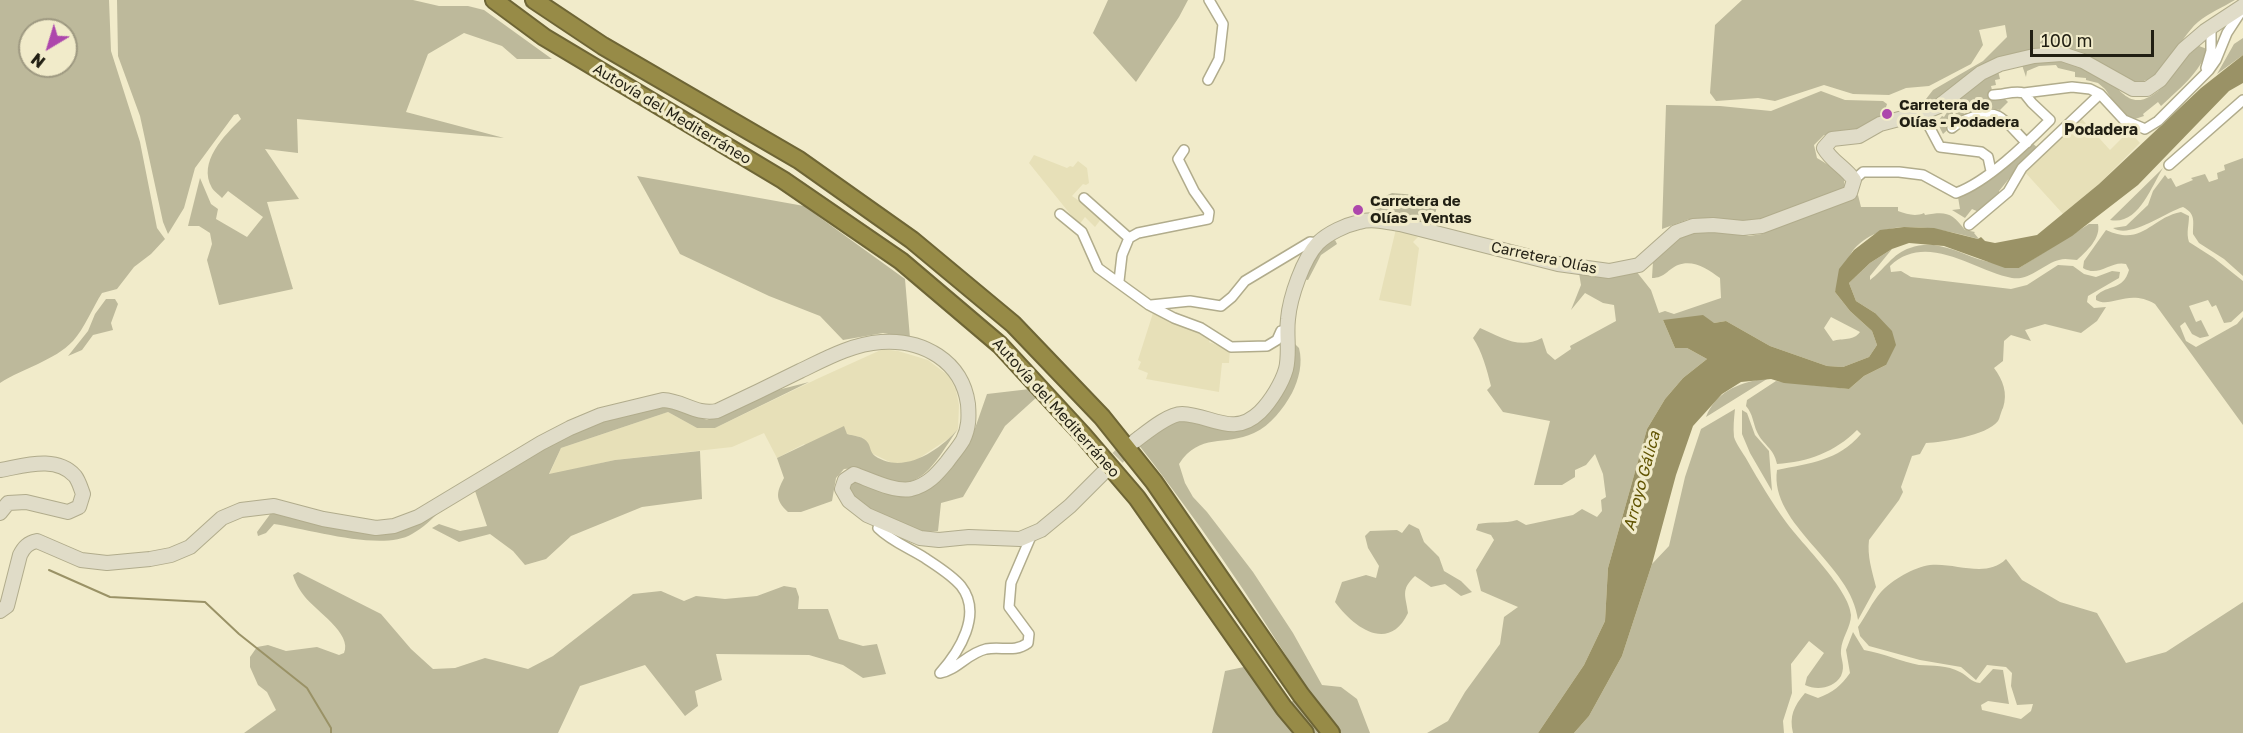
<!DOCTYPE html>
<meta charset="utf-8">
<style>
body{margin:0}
#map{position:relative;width:2243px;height:733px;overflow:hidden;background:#f1ebca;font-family:"Golos Text",sans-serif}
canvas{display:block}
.north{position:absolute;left:18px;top:18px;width:60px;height:60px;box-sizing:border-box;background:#f1ebca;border:2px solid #9e9981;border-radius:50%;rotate:218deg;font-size:16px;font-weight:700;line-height:24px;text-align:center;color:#211f13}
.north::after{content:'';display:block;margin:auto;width:21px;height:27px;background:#ad47ac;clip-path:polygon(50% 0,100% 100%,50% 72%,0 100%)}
.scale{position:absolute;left:2030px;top:30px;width:124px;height:27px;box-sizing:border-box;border:3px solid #211f13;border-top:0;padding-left:8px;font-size:18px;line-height:21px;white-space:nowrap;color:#211f13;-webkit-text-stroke:4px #f1ebca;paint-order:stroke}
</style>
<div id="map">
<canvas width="2243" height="733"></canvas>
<div class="north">N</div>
<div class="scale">100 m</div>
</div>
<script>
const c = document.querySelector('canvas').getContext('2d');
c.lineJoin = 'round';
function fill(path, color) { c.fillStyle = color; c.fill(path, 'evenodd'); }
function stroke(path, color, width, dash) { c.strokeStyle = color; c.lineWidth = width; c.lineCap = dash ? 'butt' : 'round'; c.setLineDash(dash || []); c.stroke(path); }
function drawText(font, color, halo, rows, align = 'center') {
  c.font = font + ' "Golos Text",sans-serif'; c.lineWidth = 6; c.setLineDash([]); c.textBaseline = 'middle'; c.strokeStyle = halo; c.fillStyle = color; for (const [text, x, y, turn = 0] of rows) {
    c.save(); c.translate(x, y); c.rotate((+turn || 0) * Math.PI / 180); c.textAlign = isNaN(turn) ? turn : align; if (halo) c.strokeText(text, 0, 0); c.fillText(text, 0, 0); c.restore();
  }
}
fill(new Path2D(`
 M2080,117L2110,150L2129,131L2140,143L2099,184L2063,214L2023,170Z
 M1034,155L1067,168L1070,166L1073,167L1078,161L1087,168L1089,183L1086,185L1083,184L1072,196L1091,209L1101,219L1095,227L1085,217L1079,225L1029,163Z
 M1396,229L1418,237L1413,242L1419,248L1411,306L1379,300Z
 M1153,313L1170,317L1211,334L1209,342L1230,350L1229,363H1222L1219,392L1146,379L1148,373L1138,369L1141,362L1138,360Z
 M883,349L898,351L928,360L949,376L956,390L959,405L958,429L951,437L915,461L904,464L892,463L871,453L863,438L847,434L806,446L804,444L777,458L764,433L732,447L615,460L549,475L561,448L668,412L697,428H715L819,378Z`), '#e7e0b8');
fill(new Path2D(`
 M0,0H109L111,51L140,142L157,228L165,239L151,254L134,267L117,289L102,293C93,307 84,329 73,341C54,361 23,368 0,383ZM30,30H66V66H30Z
 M117,0H413L439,6H468L484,10L552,59H517L502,46L464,33L428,54L406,112L504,138L297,119L298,153L265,149L299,199L267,202L293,289L219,305L207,260L212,244L210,233L199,226H188L200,178L211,204L218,209L216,219L247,237L263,217L228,191L222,198C219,195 214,191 212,188C197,162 225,135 241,119L238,114L234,115L195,168L184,208L168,234L163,222L140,116L118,56Z
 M1108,0H1188L1179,17L1136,82L1093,33Z
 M1742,0H2235C2223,7 2209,13 2198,22C2177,40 2167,79 2136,83L2052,48L1946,95L1924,108L1906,112L1905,109L1926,99L1933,90L1983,61L2007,37L2005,25L1979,30L1983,45L1971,64L1929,86L1906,88L1889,95L1853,94L1824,85L1775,101L1758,98L1716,101L1710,93L1715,25Z
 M2243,38V55L2217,74L2234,44Z
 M2199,46L2207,49C2202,71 2177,91 2161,106L2158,102L2143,114L2144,116L2132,120L2124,117L2105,89L2098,83L2086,80V78L2075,77V72L2058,68L2056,65L2039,66L2027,71L2026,77L2021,62C2033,61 2051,56 2063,58C2069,59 2103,76 2108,80C2122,91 2130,108 2151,96C2172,84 2180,59 2199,46Z
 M1998,71L2000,79L1995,80L1996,85L1991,86L1993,94L2004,98L2008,102L2000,110L1987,107L1973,112V110L1966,111L1957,121L1955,119L1957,100L1965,90Z
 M1821,91L1845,100L1883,101L1887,104L1883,117L1840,137L1824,135L1814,145L1817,158L1843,174L1845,187L1778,214L1751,223L1728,219H1689L1662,229L1666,105L1720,106L1771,111Z
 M1955,100L1952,120L1955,123L1943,134L1937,122L1942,116L1944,117Z
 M2031,142L2039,149L2012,175L1999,191V197L1979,212L1972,209L1965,218L1952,210L1960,209L1958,197L1972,191Z
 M2243,158V276L2224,259L2199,243L2193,234C2193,221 2196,214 2183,207C2164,213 2130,239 2113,228L2126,226L2148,205L2153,191L2165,175L2168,179L2171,178L2176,187L2193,180L2191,178L2205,174L2209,182L2218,179L2217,173L2225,170L2224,165Z
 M2163,168C2151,187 2138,226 2110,220Z
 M637,176L804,206L905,279L910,338L883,333L843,340L820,316L769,296L680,254Z
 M1392,193L1440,197L1431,227L1390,216L1372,208L1379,199Z
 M1858,195L1861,207H1898V211C1907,214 1915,217 1924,213L1925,215C1947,211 1952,213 1965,230L1975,232L1974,233L1979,239C1938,229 1887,214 1854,249C1847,258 1840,281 1835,292L1850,311L1872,331L1877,345L1869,357L1843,367L1827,366L1770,346L1726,321L1714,323L1663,320L1675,348H1687L1707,359L1683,378L1665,399L1647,429L1608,568L1605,621L1584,665L1538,733H1427L1448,721L1465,692L1500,644L1504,617L1518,607L1481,591L1476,570L1494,540L1491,535L1476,530L1478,524C1492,521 1504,524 1517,520L1526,525L1573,515L1582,509L1597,517L1602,511L1601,500L1606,497L1603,474L1595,454L1586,465L1575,470V477L1562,485H1534L1550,421L1503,412L1487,390L1491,386C1487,370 1482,351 1473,338L1480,328C1501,337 1519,350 1542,338L1547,353L1555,360L1571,349L1570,346L1616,321L1614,305L1603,303L1585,293L1571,310L1581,285L1579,273C1599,276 1617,280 1636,271L1651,290L1659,313L1665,311L1674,314L1721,298L1720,278C1708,269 1693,259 1678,265C1668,269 1665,278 1652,278L1653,261L1681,235L1699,230L1722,231L1749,236L1762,234L1790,220ZM1831,317L1860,332C1854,341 1842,338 1833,341L1824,328Z
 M2181,212L2189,216C2189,226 2186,232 2189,242L2214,258L2243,281V311L2231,322L2224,323L2216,305L2212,307L2208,300L2189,306L2196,322L2201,320L2209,336L2200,338L2192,334L2185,322L2180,326L2186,341L2196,347L2237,324L2243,317V425L2155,304C2128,288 2111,309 2096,300V296C2108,284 2123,291 2129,270L2126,264C2111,260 2099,278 2083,268L2084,261L2106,230C2143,247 2150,218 2181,212Z
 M2089,224H2098C2101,238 2087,251 2077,260C2072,260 2065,258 2059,260C2043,264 2030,281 2012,278C1974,271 1927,231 1890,266L1891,272L1901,271L1911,277L2011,289L2027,285L2058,265L2073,266L2084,274L2096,277L2112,271L2120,272L2119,278L2088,296L2087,302L2094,308L2106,307L2097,321L2081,333L2045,324L2025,330L2031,341L2011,335L2004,341L2003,361L1994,368C2003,380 2008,393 2003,408C2001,411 2000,418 1998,421C1986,436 1943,442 1926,443L1920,454L1912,456L1901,487L1903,492L1899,500L1869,540C1867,556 1872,571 1876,587L1858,620C1852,564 1769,525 1777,470C1810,463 1838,461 1861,434L1857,430C1835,452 1808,462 1777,464C1774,448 1763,445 1757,432C1753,423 1753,414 1746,406L1747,400L1776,381L1849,389L1864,376L1886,365L1875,313L1856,301L1849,283L1870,263L1892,249L1870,276V280C1884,270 1893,253 1910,248C1934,239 1955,251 1978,259C1991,263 2005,265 2019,268Z
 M1335,240L1337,244L1321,255L1308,280L1304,279C1312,262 1318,248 1335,240Z
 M106,299H115L118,304L111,323L113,330L93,335L82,350L68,356L88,331L95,314Z
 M1294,343L1299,348C1303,363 1299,379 1292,393C1283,409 1271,425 1254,433C1224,447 1200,432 1179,464L1185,483L1193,497L1207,512L1253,572L1293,633L1322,685L1341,687L1357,699L1370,733H1212L1225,671L1244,667L1278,712L1307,690C1254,602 1195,516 1131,435L1135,431L1145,441L1169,422L1181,420L1255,423Z
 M1762,379H1767L1706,417C1715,393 1738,383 1762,379Z
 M809,382L715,428H697L668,412L561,448L549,474L615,460L700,451L702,499L642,507L571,536L546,559L525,565L513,551L490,534L459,542L432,528L439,524L460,531L487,526L474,488L537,451L588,426L638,410L664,404L707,420L774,391Z
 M1030,389L1037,397L1005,426L963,497L941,503L938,531L920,532L889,519L858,502L847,488L852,481L914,492L973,434L987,394Z
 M1735,409C1734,418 1733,428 1734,437C1736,444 1743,453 1747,460C1759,481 1772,503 1786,522C1801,543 1850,590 1851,615C1851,627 1842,637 1841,650C1840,659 1846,665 1841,676C1834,688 1817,691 1805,685L1807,677L1824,653L1809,641L1791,664L1792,693L1783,721L1784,733H1574L1589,716L1622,656L1652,564L1669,546L1685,477L1701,429Z
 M1742,410L1747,413L1755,435L1769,451L1772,491L1750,453L1742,434Z
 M844,426L847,434C854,436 864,436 868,443C871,448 870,452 875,456C903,475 939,451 958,429C937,458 922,496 880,479C863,473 864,468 844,469L836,478L832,501L801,512H788C775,500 776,493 784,478L777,458Z
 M439,507L441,510C432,519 423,528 412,534C382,552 309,529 274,524L266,533L258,536L257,532L271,513L283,511L378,533L406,529Z
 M1409,524L1419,529L1424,542L1439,557L1444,571L1461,581L1472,592L1461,596L1445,584L1431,587L1415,576C1400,590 1406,596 1408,613C1389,653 1354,628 1335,602L1342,582L1366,575L1376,578L1379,566L1368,548L1365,536L1370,531L1397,530L1402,533Z
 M2006,559L2022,580L2060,602L2097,613L2126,663L2166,652L2243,602V733H1793C1789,716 1794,706 1805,693L1818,698C1833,692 1841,686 1850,673L1846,650L1853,632L1864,650C1883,653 1902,662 1919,665C1933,666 1947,665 1960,672C1968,676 1971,682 1980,683L1993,669L2003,670L2009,704L1988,701L1981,705L1982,710L2021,719L2031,711L2033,704L2017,705L2011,686L2012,673L2006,667L1987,665L1976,680L1961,667L1920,660L1869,646L1860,636L1858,627C1866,616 1872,602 1881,592C1892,580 1914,567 1930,565C1955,562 1986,579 2006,559Z
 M298,572L381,614L411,649L433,669L455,668L485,658L528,669L553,656L633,594L661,591L684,601L696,596L725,599L757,596L784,586L796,588L799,597L798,609H828L839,639L863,646L877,644L886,674L863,678L843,665L809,655L716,654L722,680L695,691L698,706L685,716L645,665L580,686L558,733H244L276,710L267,692L258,685L250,667V657L257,647L268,645L286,651L317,647L339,655L344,653C353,634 315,610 305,597C300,591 295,582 293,575Z`), '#bdb99b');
fill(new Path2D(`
 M2243,55V83L2229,91L2138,185L2072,236L2019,268H2005L1944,246L1909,243L1892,249L1870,263L1849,283L1856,301L1875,313L1892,331L1896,345L1886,365L1864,376L1849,389L1784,383L1771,379L1741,382L1722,394L1693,426L1676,475L1652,564L1622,656L1589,716L1574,733H1538L1584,665L1605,621L1608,568L1647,429L1665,399L1683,378L1707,359L1687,348H1675L1663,320L1703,315L1714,323L1726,321L1770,346L1827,366L1843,367L1869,357L1877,345L1872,331L1850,311L1835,292L1839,269L1854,250L1880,230L1904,227L1934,228L1978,239L1981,237L1985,241L1995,243L2037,235L2099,184L2201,88Z`), '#9a9266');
stroke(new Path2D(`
 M49,570L110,597L205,602L239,634L307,688L331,728V733`), '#9a9266', 2);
stroke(new Path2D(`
 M1103,473L1133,442`), '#c7c2a5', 14, [14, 7]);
const minor = new Path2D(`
 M2206,68L2211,51V26
 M1208,80L1219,59L1223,24L1209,0
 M1993,95C2004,95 2014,90 2024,93L2072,87L2090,89L2100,94L2124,120L2145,129L2158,121L2209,70L2216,60L2227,33L2242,10
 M1922,113L1940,147L1981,152L1988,157L1991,171
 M1952,128C1961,120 1985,110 1998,116C2008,121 2018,135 2027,143
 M2169,165L2243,100
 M1854,180L1863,172H1899L1923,175L1956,193C1987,182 2026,144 2050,120L2032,103L2024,93
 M1084,198L1129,238L1122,255L1119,281
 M1060,214L1082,232L1098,268L1149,305L1174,318L1201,328L1231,347L1267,346L1277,340L1281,331L1287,330
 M1969,225L2008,192L2022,168L2100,94
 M1129,238L1138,233L1208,219L1209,212L1194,191L1178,159L1184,150
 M1151,305L1190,301L1221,306L1232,297L1245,281L1310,242L1318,243
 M881,522L878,528C891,541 909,548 925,558C937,566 952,575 961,586C983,614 959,652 940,673
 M940,673C957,670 968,653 986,649C1002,646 1014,653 1028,643L1029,634L1009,607L1011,583L1032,534`);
const secondary = new Path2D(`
 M1135,441C1147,432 1168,414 1182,414C1212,415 1233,438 1260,412C1271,401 1282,383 1286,369C1290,353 1286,335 1288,319C1290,297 1303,259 1318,243C1328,233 1346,225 1359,222C1372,218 1387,222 1400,224L1558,264L1609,271L1639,265L1676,232L1693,226L1713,225L1743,228L1762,226L1850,193L1854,180C1845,167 1832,162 1824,148L1832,139L1859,136L1880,124L1922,113L1939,106L1981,73L2000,64L2034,56L2062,54L2083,61L2133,89H2147L2160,80L2184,49L2205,31L2243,6
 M0,470C24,466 56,455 75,476C79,481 81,489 83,494L79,507L68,512L26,502L8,503L0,513
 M0,611L7,606L20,555C24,547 28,543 37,541L81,560L107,563L150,559L171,555L190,547L222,518L241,510L274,506L323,519L376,528L394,526L418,517L541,443L570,428L601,415L663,400C684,401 695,415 717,411C745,398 772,385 800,371C825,359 852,344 881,342C923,339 962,361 968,404C969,417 969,428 963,440C959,447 952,455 947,462C937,474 928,485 911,489C894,492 871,480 854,474L845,480L842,489L849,501L867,515L920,538L939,540L969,537L1020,539L1041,530L1070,506L1103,473`);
const motorway = new Path2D(`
 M494,0L544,37L783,180L901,261L1000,345L1083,435L1137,498L1284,708L1305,733
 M534,0L603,46L799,160L912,240L1013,324L1102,417L1154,482L1301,695L1331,733`);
stroke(minor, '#b1ac8c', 12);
stroke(secondary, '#b1ac8c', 16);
stroke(motorway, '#6e6535', 20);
stroke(minor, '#fff', 9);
stroke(secondary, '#e0dcc8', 14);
stroke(motorway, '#978b47', 16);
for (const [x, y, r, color] of [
 [1887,114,6,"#ad47ac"],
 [1358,210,6,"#ad47ac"]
]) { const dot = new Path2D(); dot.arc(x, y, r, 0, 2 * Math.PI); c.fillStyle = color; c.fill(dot); stroke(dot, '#f1ebca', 2); }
drawText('bold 15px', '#211f13', '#f1ebca', [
 ["Carretera de",1899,105],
 ["Olías - Podadera",1899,122],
 ["Carretera de",1370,201],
 ["Olías - Ventas",1370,218]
], 'left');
drawText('15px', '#211f13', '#f1ebca', [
 ["Autovía del Mediterráneo",672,114,31],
 ["Carretera Olías",1544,258,12],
 ["Autovía del Mediterráneo",1056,408,48]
]);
drawText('bold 16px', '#211f13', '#f1ebca', [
 ["Podadera",2101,130]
]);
drawText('italic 16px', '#615402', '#f1ebca', [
 ["Arroyo Gálica",1642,481,-75]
]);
</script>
